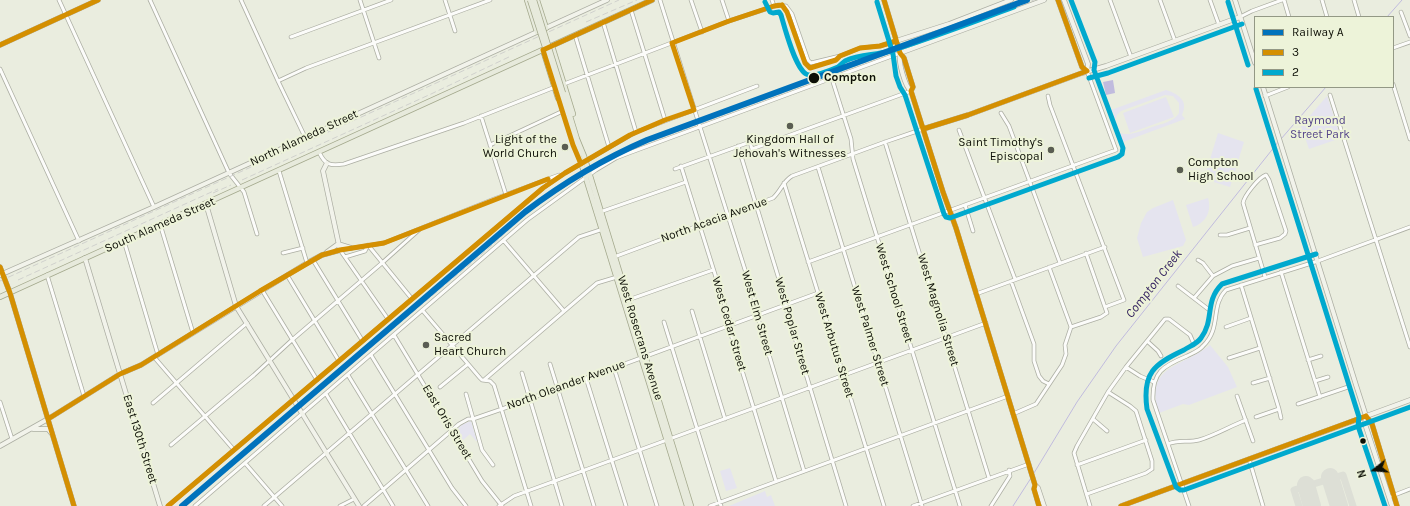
<!DOCTYPE html>
<style>
body{margin:0}
#map{position:relative;width:1410px;height:506px;overflow:hidden;background:#eaeddf;font-family:Karla,sans-serif}
canvas{display:block}
.legend{position:absolute;left:1254px;top:16px;width:140px;height:72px;box-sizing:border-box;background:#edf3d9;border:1px solid #939885;margin:0;padding:5px 7px;list-style:none;font-size:12px;color:#0d0f06}
.legend li{display:flex;align-items:center;gap:8px;height:20px}
.legend b{width:20px;border:1px solid #939885}
.north{position:absolute;left:1354px;top:450px;width:40px;height:40px;-webkit-text-stroke:3px #edf3d9;paint-order:stroke;rotate:253deg;font-size:11px;font-weight:700;line-height:16px;text-align:center;color:#0d0f06}
.north::after{content:'';display:block;margin:auto;width:14px;height:18px;background:#0d0f06;clip-path:polygon(50% 0,100% 100%,50% 72%,0 100%)}
</style>
<div id="map">
<canvas width="1410" height="506"></canvas>
<ul class="legend">
<li><b style="height:5px;background:#0072bc"></b>Railway A</li>
<li><b style="height:5px;background:#d48f01"></b>3</li>
<li><b style="height:5px;background:#00a9ce"></b>2</li>
</ul>
<div class="north">N</div>
</div>
<script>
const c = document.querySelector('canvas').getContext('2d');
c.lineJoin = 'round';
function fill(path, color) { c.fillStyle = color; c.fill(path, 'evenodd'); }
function stroke(path, color, width, dash) { c.strokeStyle = color; c.lineWidth = width; c.lineCap = dash ? 'butt' : 'round'; c.setLineDash(dash || []); c.stroke(path); }
function drawText(font, color, halo, rows, align = 'center') {
  c.font = font + ' Karla,sans-serif'; c.lineWidth = 4; c.setLineDash([]); c.textBaseline = 'middle'; c.strokeStyle = halo; c.fillStyle = color; for (const [text, x, y, turn = 0] of rows) {
    c.save(); c.translate(x, y); c.rotate((+turn || 0) * Math.PI / 180); c.textAlign = isNaN(turn) ? turn : align; if (halo) c.strokeText(text, 0, 0); c.fillText(text, 0, 0); c.restore();
  }
}
fill(new Path2D(`
 M1166,90C1178,94 1189,100 1182,115L1185,119L1123,142C1119,131 1108,130 1114,114L1111,110ZM1165,95L1173,96L1179,103V113C1174,122 1161,124 1152,127C1140,131 1114,144 1115,120L1117,115L1121,111Z
 M1327,96L1341,138L1309,149L1301,126Z
 M1166,97L1174,117L1130,133L1123,113Z
 M1218,133L1244,142L1230,187L1204,179Z
 M1208,198C1212,211 1206,223 1193,227L1186,205Z
 M1173,200L1186,240L1183,246L1143,257L1137,238L1141,223L1147,212L1153,208Z
 M1210,345L1228,367L1237,387L1189,405L1183,404L1159,413C1143,365 1184,367 1210,345Z
 M471,421L477,441H476L470,434L461,442L455,431L463,424Z
 M730,468L737,488L726,491L720,471Z
 M765,491L767,497L771,495L775,506H729Z`), '#e5e4ef');
fill(new Path2D(`
 M1113,80L1115,93L1106,95L1103,82Z`), '#c0bbde');
stroke(new Path2D(`
 M1387,17L1402,0
 M1281,139L1326,87
 M1034,473L1077,402L1116,346L1279,141
 M1013,506L1031,478`), '#c0bbde', 1);
stroke(new Path2D(`
 M1299,506L1294,490L1343,475L1353,506`), '#dddfd6', 7);
stroke(new Path2D(`
 M1330,477L1339,506
 M1306,485L1312,506`), '#dddfd6', 18);
const street = new Path2D(`
 M59,0L154,207
 M150,0L229,173L244,192L257,234
 M241,0L278,81L305,137
 M360,0L379,58
 M445,0L455,31
 M660,0L758,311L757,315L804,471
 M691,0L702,32
 M722,0L729,21
 M772,0L774,6
 M1110,0L1131,57
 M1160,0L1175,41
 M1210,0L1219,25
 M1284,0L1289,17
 M1322,0L1327,17
 M1354,0L1359,17
 M631,10L665,120
 M1401,12L1410,36
 M1240,17L1252,11L1282,0
 M603,22L636,132
 M575,35L609,147
 M291,37L391,0
 M1393,48L1410,42
 M0,69L79,241
 M832,79L851,139L853,159L960,506
 M278,81L306,68L490,0
 M564,84L729,21L778,5L786,6L792,14L808,60L811,63L840,56L860,48L880,46L896,41
 M1393,84L1410,139
 M1330,95L1410,347
 M1048,96L1050,105L1124,300L1105,307
 M1265,96L1288,87
 M1001,113L1009,126L1060,263
 M481,116L506,195
 M959,130L1015,279
 M885,142L989,478
 M490,145L563,111
 M738,146L786,302L785,305L846,506
 M319,152C325,165 330,166 344,164L464,123L555,87
 M681,166L730,322L729,328L776,481
 M818,167L922,506
 M675,169L750,142L752,149L911,91
 M279,171L307,263
 M784,183L884,506
 M965,205L973,231
 M600,212L686,182
 M160,224L193,333
 M1220,235H1227L1250,228
 M124,241L158,355
 M504,241L564,311
 M1255,245L1280,238L1285,234L1286,231L1269,180L1266,175C1259,177 1244,196 1243,203L1265,277
 M283,253L303,248
 M345,257L365,251L368,245L412,299
 M614,257L773,198C781,191 783,181 792,176L885,142L923,129
 M313,260L362,340
 M1198,260L1203,263L1213,276
 M808,262L1116,150L1087,71
 M1281,272L1320,397
 M47,275L84,396
 M287,275L339,361
 M1011,281L1034,344V361L1039,376L1043,381L1049,384
 M1241,285L1279,409L1281,418
 M1178,286L1208,309
 M262,290L317,380
 M976,294L1105,247
 M1194,298L1213,276L1232,266L1259,258
 M628,300L713,270
 M423,311L480,378L482,380L490,381L494,385L531,506
 M692,311L725,419
 M388,319L340,250L384,243L494,199L559,175
 M664,322L721,506
 M1071,327L1101,317L1107,313L1086,253
 M1226,327L1251,318
 M394,335L482,481L502,506
 M1147,341L1158,351L1161,356
 M371,355L452,488L466,506
 M154,357L234,450
 M1229,358L1260,348
 M1308,360L1321,356
 M550,364L594,506
 M1126,367L1140,376L1154,382
 M614,368L657,506
 M522,373L562,506
 M348,375L428,506
 M586,378L626,506
 M484,380L597,283L617,277
 M1315,381L1328,377
 M1253,383L1270,378
 M440,387L468,364
 M1108,392L1130,406L1136,411L1152,461V469
 M326,394L393,506
 M466,394L482,450L493,465
 M1237,396L1253,441
 M0,402L12,439
 M153,403L247,323
 M1298,404L1348,387
 M1013,414L1036,404L1062,365L1066,354L1065,345L1071,327L1049,267
 M1256,417L1279,409
 M1093,419L1107,431
 M1168,444C1179,439 1188,443 1199,440C1216,435 1230,426 1246,420
 M171,445L254,375L292,340L382,263L420,229
 M1249,459L1263,506
 M245,463L282,506
 M1077,465L1146,440
 M1087,494L1146,473L1152,469
 M1392,496L1410,489
 M168,506L543,188L565,173L636,132L757,86
 M195,506L527,220L596,170L616,158L629,153L900,53
 M264,506L579,237L603,229
 M340,506L354,499
 M364,506L459,424L468,419H473L502,409L818,293
 M499,506L514,496L986,323
 M710,506L1008,396
 M913,506L1029,464
 M991,506L1010,476L1009,470
 M1090,506L1074,453L1077,446L1108,392L1126,367L1165,319H1169L1190,335L1193,342
 M1189,506L1153,400C1152,372 1163,366 1187,356C1193,353 1199,351 1203,346C1222,328 1210,306 1226,290L1318,261L1410,227`);
const secondary = new Path2D(`
 M884,0L900,53L904,58L913,87L911,91
 M1058,0L1082,67L1087,71
 M1064,0L1088,64L1087,71
 M1235,0L1255,63
 M896,41L949,24L1011,0
 M0,45L98,0
 M900,53C898,61 905,87 911,91L943,192L956,228L1035,485L1034,489L1039,506
 M900,53L1044,0
 M1263,87L1356,385L1366,416L1372,424L1397,506
 M923,129L968,115L1082,73L1106,66L1240,17
 M206,204L236,306L359,506
 M327,252L338,244L351,248
 M85,258L160,506
 M0,267L10,293L74,506
 M0,275L154,207L607,0
 M1366,417L1365,424L1392,506
 M33,429H48L52,434
 M0,446L48,419L120,374L141,365L154,357L307,263L322,255L340,250L323,171L327,163
 M1035,485L1038,488L1044,506
 M1121,506L1410,400`);
const primary = new Path2D(`
 M527,0L537,32
 M537,0L546,28
 M552,46L573,114
 M543,50L558,98
 M563,93L577,139L584,156L691,506
 M560,94L687,506
 M0,297L652,0`);
stroke(street, '#acaea3', 4.5);
stroke(secondary, '#acaea3', 5.5);
stroke(primary, '#a3a88c', 6);
stroke(street, '#fcfcfa', 3);
stroke(secondary, '#f2f3eb', 4);
stroke(primary, '#e7eadc', 4.5);
stroke(new Path2D(`
 M961,24L979,16`), '#d0d1cd', 1);
stroke(new Path2D(`
 M586,22L637,0
 M242,180L431,94L511,56
 M213,193L231,185
 M18,280L218,189
 M0,281L619,0
 M186,506C278,426 371,347 464,269C492,247 516,221 544,200C575,176 608,158 644,144L1034,0`), '#d0d1cd', 1, [6, 3]);
const primaryBridge = new Path2D(`
 M530,0L560,94
 M534,0L563,93`);
stroke(primaryBridge, '#a3a88c', 6, []);
stroke(primaryBridge, '#e7eadc', 4.5);
stroke(new Path2D(`
 M884,0L900,53L904,58L913,87L911,91L943,192L956,228L1035,485L1034,489L1039,506
 M782,5L787,12L805,63L810,68L836,60L840,56L860,48L880,46L896,41
 M0,45L98,0
 M923,129L968,115L1087,71L1082,67L1058,0
 M581,164L573,145L543,50L652,0
 M0,267L10,293L74,506
 M1366,416L1372,424L1397,506
 M48,419L120,374L141,365L260,291L322,255L340,250L384,243L548,179
 M168,506L543,188L565,173L630,135L665,120L694,110L672,43L729,21L774,6L782,5
 M1121,506L1366,416`), '#d48f01', 5);
stroke(new Path2D(`
 M765,2L770,12L773,13L779,12L781,15C785,29 795,67 806,74C812,78 831,70 838,67C841,65 842,63 845,61C861,53 874,56 890,51C932,38 973,22 1014,7
 M877,2L893,54L896,76L900,87L905,95L944,214L946,217L950,218L1118,157L1122,154L1123,148L1094,70L1095,62L1071,0
 M1228,2L1248,65
 M1089,78L1108,73L1242,24
 M1256,89L1359,417L1358,426L1385,506
 M1316,254L1222,284C1204,302 1215,319 1201,338C1197,344 1190,346 1184,350C1154,364 1142,373 1147,409L1176,487L1180,490H1184L1410,407`), '#00a9ce', 5);
stroke(new Path2D(`
 M182,506L525,212C563,183 603,159 647,140L1027,0`), '#0072bc', 6);
for (const [x, y, r, color] of [
 [814,78,6,"#0d0f06"],
 [790,126,4,"#5a5d52"],
 [565,147,4,"#5a5d52"],
 [1051,150,4,"#5a5d52"],
 [1180,170,4,"#5a5d52"],
 [426,345,4,"#5a5d52"],
 [1363,441,3.5,"#0d0f06"]
]) { const dot = new Path2D(); dot.arc(x, y, r, 0, 2 * Math.PI); c.fillStyle = color; c.fill(dot); stroke(dot, '#edf3d9', 1.5); }
drawText('bold 12px', '#0d0f06', '#edf3d9', [
 ["Compton",824,78]
], 'left');
drawText('12px', '#55458a', '#edf3d9', [
 ["Raymond",1320,121],
 ["Street Park",1320,135]
]);
drawText('12px', '#0d0f06', '#edf3d9', [
 ["North Alameda Street",304,138,-25],
 ["North Acacia Avenue",714,220,-20],
 ["South Alameda Street",160,225,-24],
 ["West School Street",894,293,73],
 ["West Magnolia Street",938,310,73],
 ["West Elm Street",757,313,74],
 ["West Cedar Street",729,324,74],
 ["West Poplar Street",792,326,74],
 ["West Palmer Street",870,336,73],
 ["West Rosecrans Avenue",640,338,73],
 ["West Arbutus Street",834,345,73],
 ["North Oleander Avenue",566,385,-20],
 ["East Oris Street",447,422,59],
 ["East 130th Street",140,439,73]
]);
drawText('12px', '#0d0f06', '#edf3d9', [
 ["Light of the",557,140],
 ["World Church",557,154],
 ["Kingdom Hall of",790,140,"center"],
 ["Jehovah's Witnesses",790,154,"center"],
 ["Saint Timothy's",1043,143],
 ["Episcopal",1043,157],
 ["Compton",1188,163,"left"],
 ["High School",1188,177,"left"],
 ["Sacred",434,338,"left"],
 ["Heart Church",434,352,"left"]
], 'right');
drawText('italic 13px', '#311e5f', '#edf3d9', [
 ["Compton Creek",1154,284,-52]
]);
</script>
